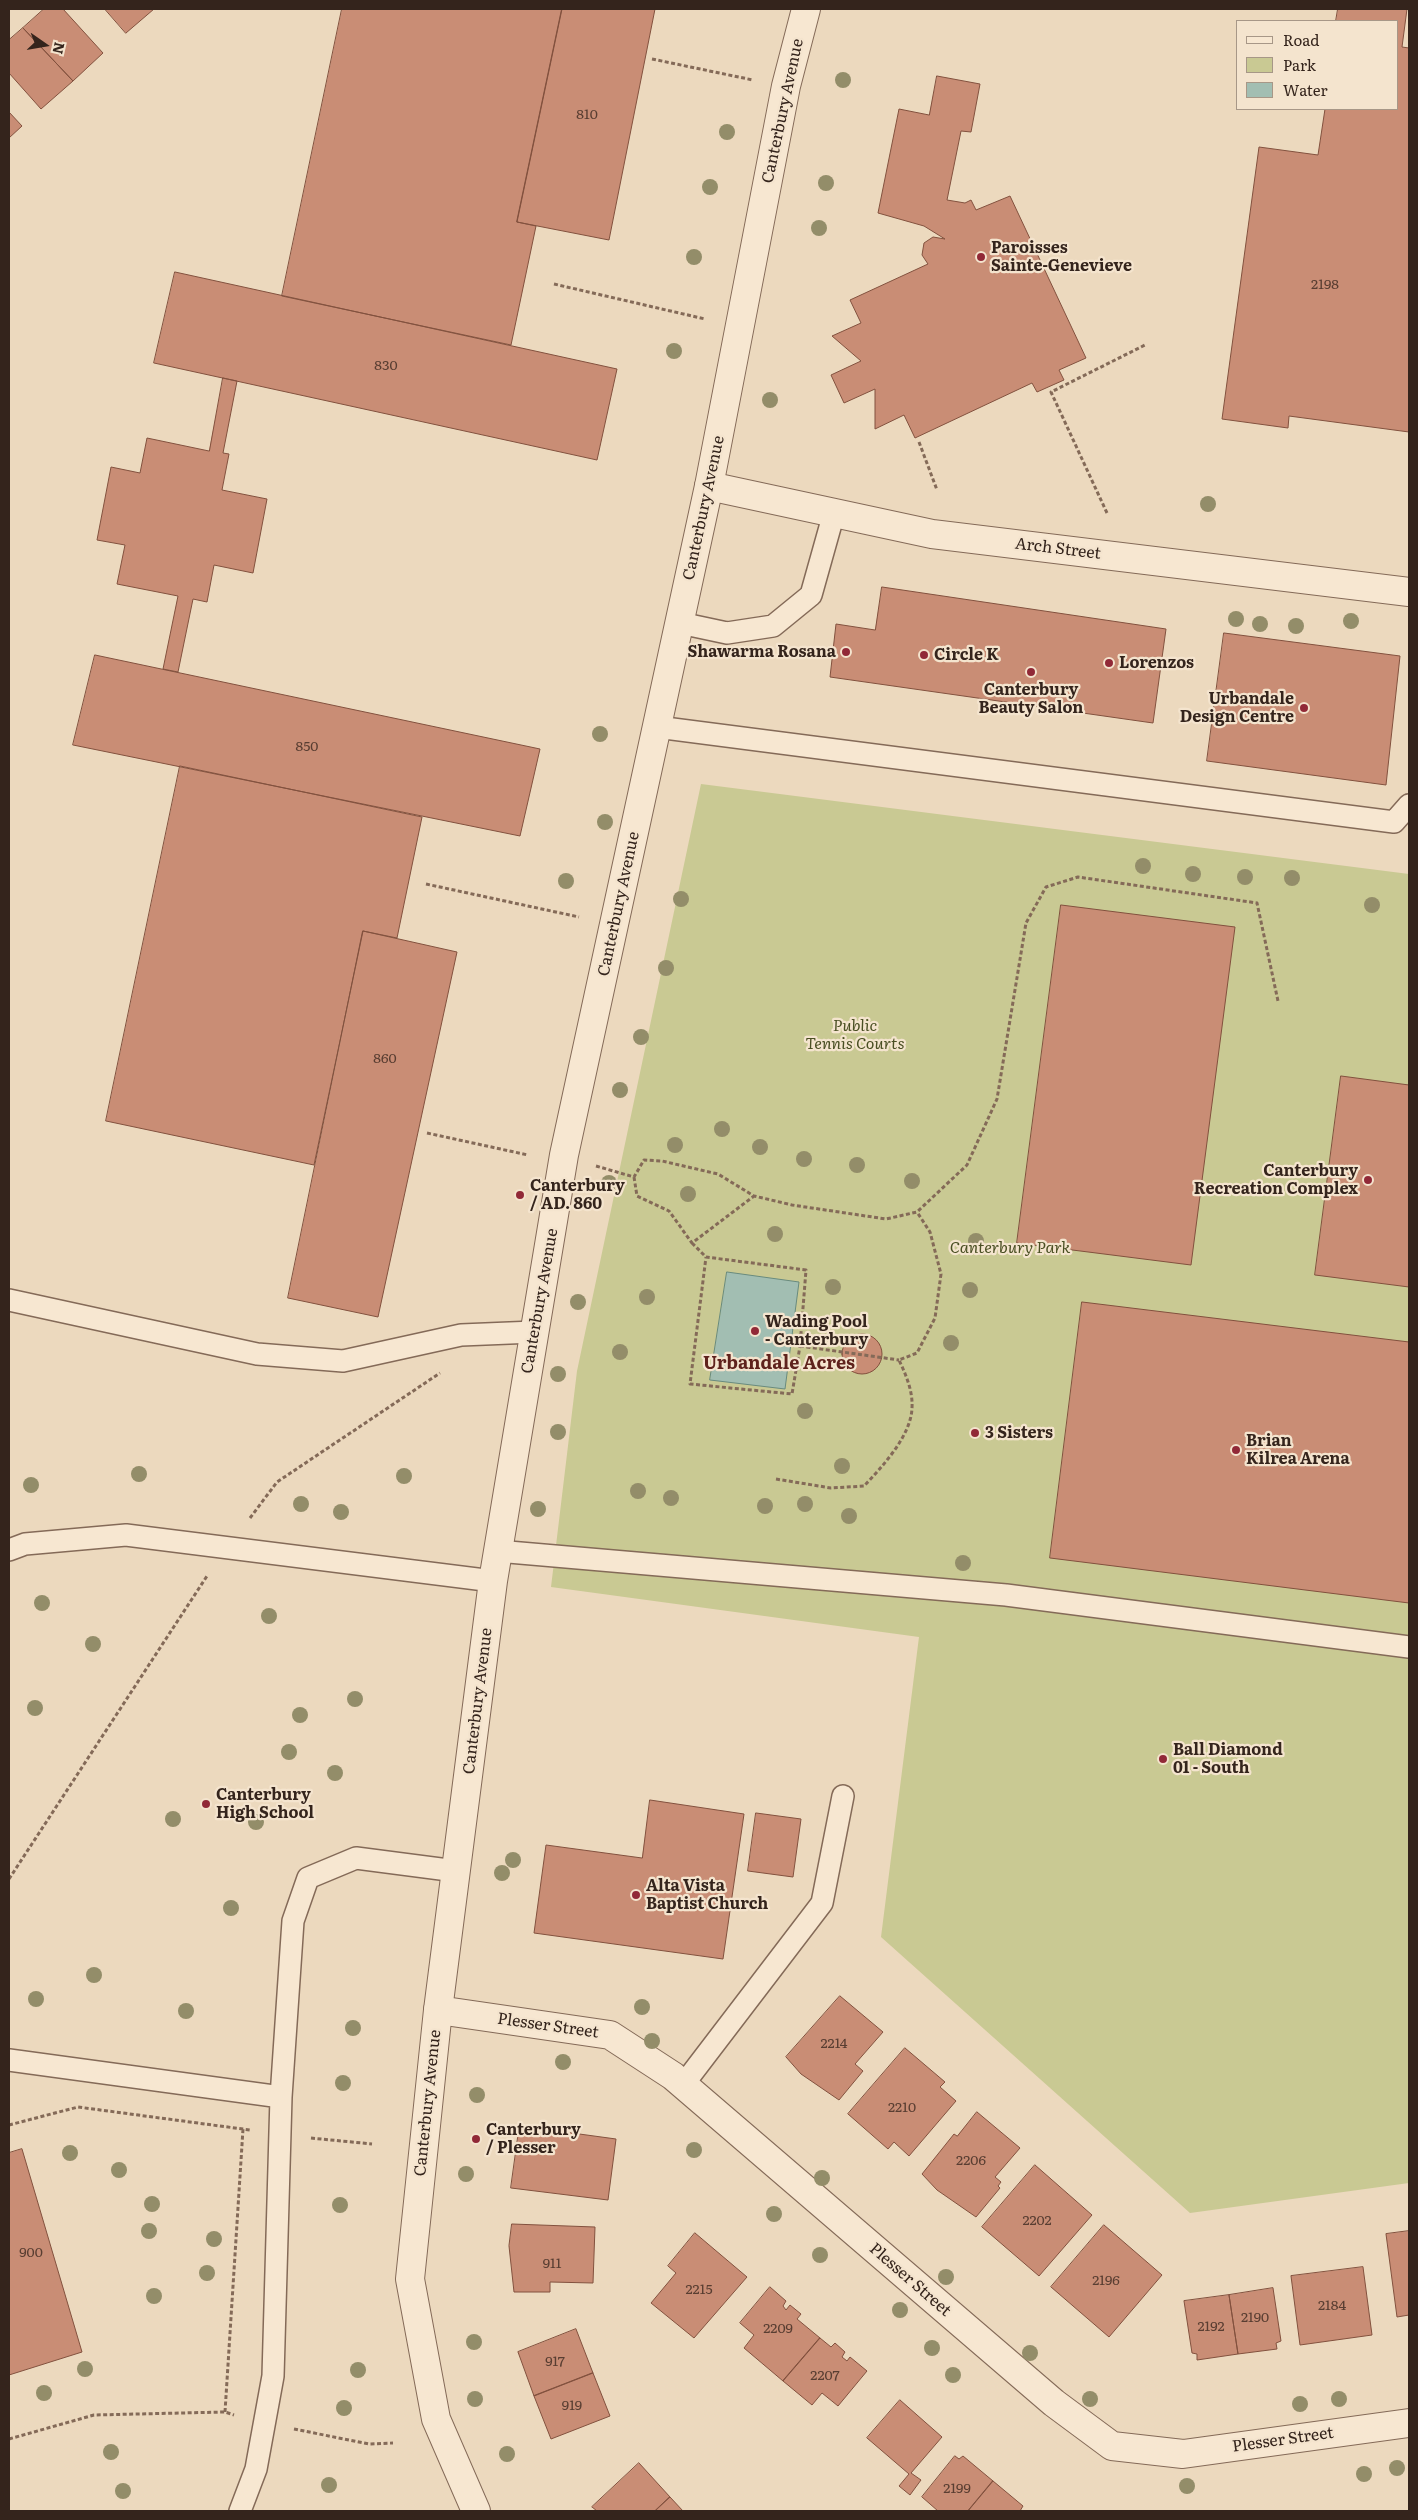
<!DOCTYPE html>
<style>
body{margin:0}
#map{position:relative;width:1418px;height:2520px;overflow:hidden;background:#ecd9be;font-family:Literata,serif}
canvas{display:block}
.frame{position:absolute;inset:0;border:10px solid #34241c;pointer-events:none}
.legend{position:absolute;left:1236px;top:20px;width:162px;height:90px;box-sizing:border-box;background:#f4e4ce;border:1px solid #a79787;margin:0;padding:6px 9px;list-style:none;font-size:15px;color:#34241c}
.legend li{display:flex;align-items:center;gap:10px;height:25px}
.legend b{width:25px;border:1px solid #a79787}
.north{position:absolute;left:20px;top:20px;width:50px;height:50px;-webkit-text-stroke:4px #f4e4ce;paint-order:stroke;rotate:103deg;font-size:14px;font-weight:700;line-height:20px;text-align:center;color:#34241c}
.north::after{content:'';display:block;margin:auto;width:18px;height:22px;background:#34241c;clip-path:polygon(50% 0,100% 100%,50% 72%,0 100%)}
</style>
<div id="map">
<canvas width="1418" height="2520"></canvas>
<div class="frame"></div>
<ul class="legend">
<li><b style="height:6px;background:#f7e7d1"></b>Road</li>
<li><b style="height:14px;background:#c9c993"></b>Park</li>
<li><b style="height:14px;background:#a2beb2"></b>Water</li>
</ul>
<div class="north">N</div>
</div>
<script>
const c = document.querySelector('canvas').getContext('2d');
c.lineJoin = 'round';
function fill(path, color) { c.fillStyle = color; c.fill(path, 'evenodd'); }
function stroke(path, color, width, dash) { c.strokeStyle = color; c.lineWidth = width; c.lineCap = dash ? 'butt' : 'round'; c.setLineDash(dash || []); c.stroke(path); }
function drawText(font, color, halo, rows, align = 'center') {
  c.font = font + ' Literata,serif'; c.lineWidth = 4.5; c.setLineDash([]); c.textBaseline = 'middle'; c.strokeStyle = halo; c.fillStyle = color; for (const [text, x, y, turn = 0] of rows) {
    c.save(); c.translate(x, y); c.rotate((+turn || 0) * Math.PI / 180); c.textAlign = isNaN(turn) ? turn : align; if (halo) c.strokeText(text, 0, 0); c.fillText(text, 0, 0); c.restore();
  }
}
fill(new Path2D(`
 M701,784L1409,874V2183L1190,2213L881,1937L919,1637L551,1587L577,1371Z`), '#c9c993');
const water = new Path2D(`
 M727,1272L799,1282L785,1389L710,1380Z`);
fill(water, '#a2beb2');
stroke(water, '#698b7e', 1);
const building = new Path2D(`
 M44,9H63L103,53L73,81L23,28Z
 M105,9H154L126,33Z
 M342,9H562L517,222L536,226L511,345L282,296Z
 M562,9H655L609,240L517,222Z
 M1338,9H1407L1402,47L1409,48V432L1289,416L1288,428L1222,419L1259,147L1318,155L1325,109H1397V21H1336Z
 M23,28L73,81L41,109L9,73V40Z
 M937,76L980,84L971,132L961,131L947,200L965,203L971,200L976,210L1010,196L1086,358L1059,370L1064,380L1037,392L1032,383L915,438L904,415L875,429V389L844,403L831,375L861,361L832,336L861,323L850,300L928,264L922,255L924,243L933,237L945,239L924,226L878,213L899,109L929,115Z
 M9,112L22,126L9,138Z
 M175,272L617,369L597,460L154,363Z
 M223,378L237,381L223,453L229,454L222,490L267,499L253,573L214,565L207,602L193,599L178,672L163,669L178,596L117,584L125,545L97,540L111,467L140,473L147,438L209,451Z
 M882,587L1166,629L1153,723L830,677L836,624L875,630Z
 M1224,633L1400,656L1386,785L1207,761Z
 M95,655L540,749L520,836L73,745Z
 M180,766L422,817L397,938L363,931L314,1165L106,1121Z
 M1061,905L1235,927L1191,1265L1017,1243Z
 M363,931L457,952L378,1317L288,1298Z
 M1341,1076L1409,1085V1287L1315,1275Z
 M1082,1302L1409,1342V1603L1050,1558Z
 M842 1354a20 20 0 1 1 40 0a20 20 0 1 1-40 0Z
 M650,1800L744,1814L723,1959L534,1933L546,1845L642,1858Z
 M756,1813L801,1819L793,1877L748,1871Z
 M840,1996L883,2032L855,2064L863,2071L839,2100L801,2074L786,2057Z
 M905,2048L945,2082L940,2087L956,2101L909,2156L894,2142L888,2149L848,2114Z
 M977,2112L1020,2148L995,2177L1001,2182L998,2186L1000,2188L976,2217L937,2190L922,2174L954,2134L957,2136Z
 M519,2130L549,2134L550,2130L616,2139L608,2200L511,2188Z
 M22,2149L82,2352L9,2375V2153Z
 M1035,2165L1092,2215L1039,2276L982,2227Z
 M512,2224L595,2227L593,2283L550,2282V2292H514L509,2246Z
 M1104,2225L1162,2275L1109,2337L1051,2287Z
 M1409,2231V2315L1397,2317L1386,2234Z
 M695,2233L747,2277L694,2338L651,2303L676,2273L668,2266Z
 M1363,2267L1372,2335L1300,2345L1291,2276Z
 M770,2287L786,2301L783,2306L786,2310L790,2305L801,2314L797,2319L820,2338L783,2381L744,2348L754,2335L740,2323Z
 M1273,2288L1281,2341L1276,2343L1277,2349L1238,2354L1229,2295Z
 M1229,2295L1238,2354L1197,2360V2354L1192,2353L1184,2301Z
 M576,2329L593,2373L534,2396L518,2352Z
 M820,2338L831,2347L835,2343L845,2352L842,2357L847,2361L850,2357L867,2371L838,2406L822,2393L812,2405L783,2381Z
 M593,2373L610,2416L551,2439L534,2396Z
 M900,2400L942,2437L911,2473L921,2480L910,2495L899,2486L909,2474L867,2438Z
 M955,2456L959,2459L963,2456L993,2481L968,2511H938L922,2497Z
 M639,2463L670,2497L655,2511H597L592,2507Z
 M993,2481L1023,2506L1020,2511H968Z
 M670,2497L683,2511H655Z`);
fill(building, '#c98d75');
stroke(building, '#82513e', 1);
const service = new Path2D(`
 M680,623L727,633L773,626L811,595L834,513
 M657,727L1394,822L1409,805
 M9,1300L257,1354L343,1361L461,1335L534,1332
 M9,1550L25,1544L126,1535L493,1581
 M497,1551L1006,1595L1409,1647
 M9,2060L281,2097
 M683,2085L822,1903L843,1796
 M240,2511L256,2469L273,2376L281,2097L293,1921L308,1878L356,1858L456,1871`);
const minor = new Path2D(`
 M709,486L932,534L1409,592
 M438,2010L610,2035L673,2076L1054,2403L1112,2446L1183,2454L1409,2423`);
const tertiary = new Path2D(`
 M476,2511L436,2419L410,2279L438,2010L493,1581L564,1155L709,486L786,86L806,9`);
stroke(service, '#846a58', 24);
stroke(minor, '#846a58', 30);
stroke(tertiary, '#846a58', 30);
stroke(new Path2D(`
 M652,59L753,80
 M554,284L705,319
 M919,442L937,490
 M1107,513L1051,392L1145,345
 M426,884L579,917
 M427,1133L528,1155
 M596,1166L634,1177L644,1160L662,1161L718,1174L754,1196L792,1205L886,1219L917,1212L967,1165L997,1099L1026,923L1046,887L1078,877L1257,903L1278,1001
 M634,1177L637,1196L669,1211L692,1243L754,1196
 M692,1243L706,1257L806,1270L800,1346L792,1394L690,1384L706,1257
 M800,1346L899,1360
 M776,1479L831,1488L864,1486C882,1467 911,1436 912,1408C913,1391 906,1375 899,1360L917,1353L935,1318L941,1274L930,1232L917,1212
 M250,1518L277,1482L440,1373
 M9,1879L207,1576
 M9,2125L78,2107L250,2130
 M311,2138L372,2144
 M225,2412L243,2129
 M294,2429L369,2444L393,2443
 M9,2439L94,2415L225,2412L234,2415`), '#846a58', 3, [4, 2.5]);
stroke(service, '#f7e7d1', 21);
stroke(minor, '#f7e7d1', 28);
stroke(tertiary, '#f7e7d1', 28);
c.fillStyle = '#938d69';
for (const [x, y] of [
 [843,80],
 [727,132],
 [826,183],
 [710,187],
 [819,228],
 [694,257],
 [674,351],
 [770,400],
 [1208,504],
 [1236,619],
 [1351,621],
 [1260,624],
 [1296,626],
 [600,734],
 [605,822],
 [1143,866],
 [1193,874],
 [1245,877],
 [1292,878],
 [566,881],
 [681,899],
 [1372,905],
 [666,968],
 [641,1037],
 [620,1090],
 [722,1129],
 [675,1145],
 [760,1147],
 [804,1159],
 [857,1165],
 [912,1181],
 [609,1183],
 [688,1194],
 [775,1234],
 [976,1241],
 [833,1287],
 [970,1290],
 [647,1297],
 [578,1302],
 [951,1343],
 [620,1352],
 [558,1374],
 [805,1411],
 [558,1432],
 [842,1466],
 [139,1474],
 [404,1476],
 [31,1485],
 [638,1491],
 [671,1498],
 [301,1504],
 [805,1504],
 [765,1506],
 [538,1509],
 [341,1512],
 [849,1516],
 [963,1563],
 [42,1603],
 [269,1616],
 [93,1644],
 [355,1699],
 [35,1708],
 [300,1715],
 [289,1752],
 [335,1773],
 [173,1819],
 [256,1822],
 [513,1860],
 [502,1873],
 [231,1908],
 [94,1975],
 [36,1999],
 [642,2007],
 [186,2011],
 [353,2028],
 [652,2041],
 [563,2062],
 [343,2083],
 [477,2095],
 [694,2150],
 [70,2153],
 [119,2170],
 [466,2174],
 [822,2178],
 [152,2204],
 [340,2205],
 [774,2214],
 [149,2231],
 [214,2239],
 [820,2255],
 [207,2273],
 [946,2277],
 [154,2296],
 [900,2310],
 [474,2342],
 [932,2348],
 [1030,2353],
 [85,2369],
 [358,2370],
 [953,2375],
 [44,2393],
 [475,2399],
 [1090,2399],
 [1339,2399],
 [1300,2404],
 [344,2408],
 [111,2452],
 [507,2454],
 [1397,2468],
 [1364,2474],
 [329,2485],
 [1187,2486],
 [123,2491]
]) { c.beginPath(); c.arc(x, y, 8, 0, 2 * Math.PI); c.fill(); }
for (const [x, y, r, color] of [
 [981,257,5,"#912937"],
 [846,652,5,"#912937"],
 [924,655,5,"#912937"],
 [1109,663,5,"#912937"],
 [1031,672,5,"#912937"],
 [1304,708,5,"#912937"],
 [1368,1180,5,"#912937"],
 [520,1195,5,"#912937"],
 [755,1331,5,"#912937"],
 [975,1433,5,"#912937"],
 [1236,1450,5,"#912937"],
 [1163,1759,5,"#912937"],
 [206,1804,5,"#912937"],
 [636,1895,5,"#912937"],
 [476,2139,5,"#912937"]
]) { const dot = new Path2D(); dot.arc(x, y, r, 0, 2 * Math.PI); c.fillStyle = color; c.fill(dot); stroke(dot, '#f4e4ce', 2); }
drawText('14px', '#593e32', null, [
 ["810",587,115],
 ["2198",1325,285],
 ["830",386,366],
 ["850",307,747],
 ["860",385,1059],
 ["2214",834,2044],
 ["2210",902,2108],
 ["2206",971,2161],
 ["2202",1037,2221],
 ["900",31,2253],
 ["911",552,2264],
 ["2196",1106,2281],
 ["2215",699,2290],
 ["2184",1332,2306],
 ["2190",1255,2318],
 ["2192",1211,2327],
 ["2209",778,2329],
 ["917",555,2362],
 ["2207",825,2376],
 ["919",572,2406],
 ["2199",957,2489]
]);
drawText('16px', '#34241c', '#f4e4ce', [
 ["Canterbury Avenue",783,111,-78],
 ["Canterbury Avenue",704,508,-78],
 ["Arch Street",1058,549,7],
 ["Canterbury Avenue",619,904,-78],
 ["Canterbury Avenue",540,1301,-80],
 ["Canterbury Avenue",478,1701,-83],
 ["Plesser Street",548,2026,8],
 ["Canterbury Avenue",428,2103,-84],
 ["Plesser Street",910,2280,41],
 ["Plesser Street",1283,2440,-8]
]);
drawText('bold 16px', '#34241c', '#f4e4ce', [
 ["Paroisses",991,248],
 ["Sainte-Genevieve",991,266],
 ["Shawarma Rosana",836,652,"right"],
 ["Circle K",934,655],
 ["Lorenzos",1119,663],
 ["Canterbury",1031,690,"center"],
 ["Beauty Salon",1031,708,"center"],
 ["Urbandale",1294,699,"right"],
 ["Design Centre",1294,717,"right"],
 ["Canterbury",1358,1171,"right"],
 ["Recreation Complex",1358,1189,"right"],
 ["Canterbury",530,1186],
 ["/ AD. 860",530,1204],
 ["Wading Pool",765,1322],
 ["- Canterbury",765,1340],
 ["3 Sisters",985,1433],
 ["Brian",1246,1441],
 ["Kilrea Arena",1246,1459],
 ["Ball Diamond",1173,1750],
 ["01 - South",1173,1768],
 ["Canterbury",216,1795],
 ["High School",216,1813],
 ["Alta Vista",646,1886],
 ["Baptist Church",646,1904],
 ["Canterbury",486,2130],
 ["/ Plesser",486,2148]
], 'left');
drawText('italic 16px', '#4a4f23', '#f4e4ce', [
 ["Public",855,1026],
 ["Tennis Courts",855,1044],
 ["Canterbury Park",1010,1248]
]);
drawText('bold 18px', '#5f221c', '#f4e4ce', [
 ["Urbandale Acres",779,1364]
]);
</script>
